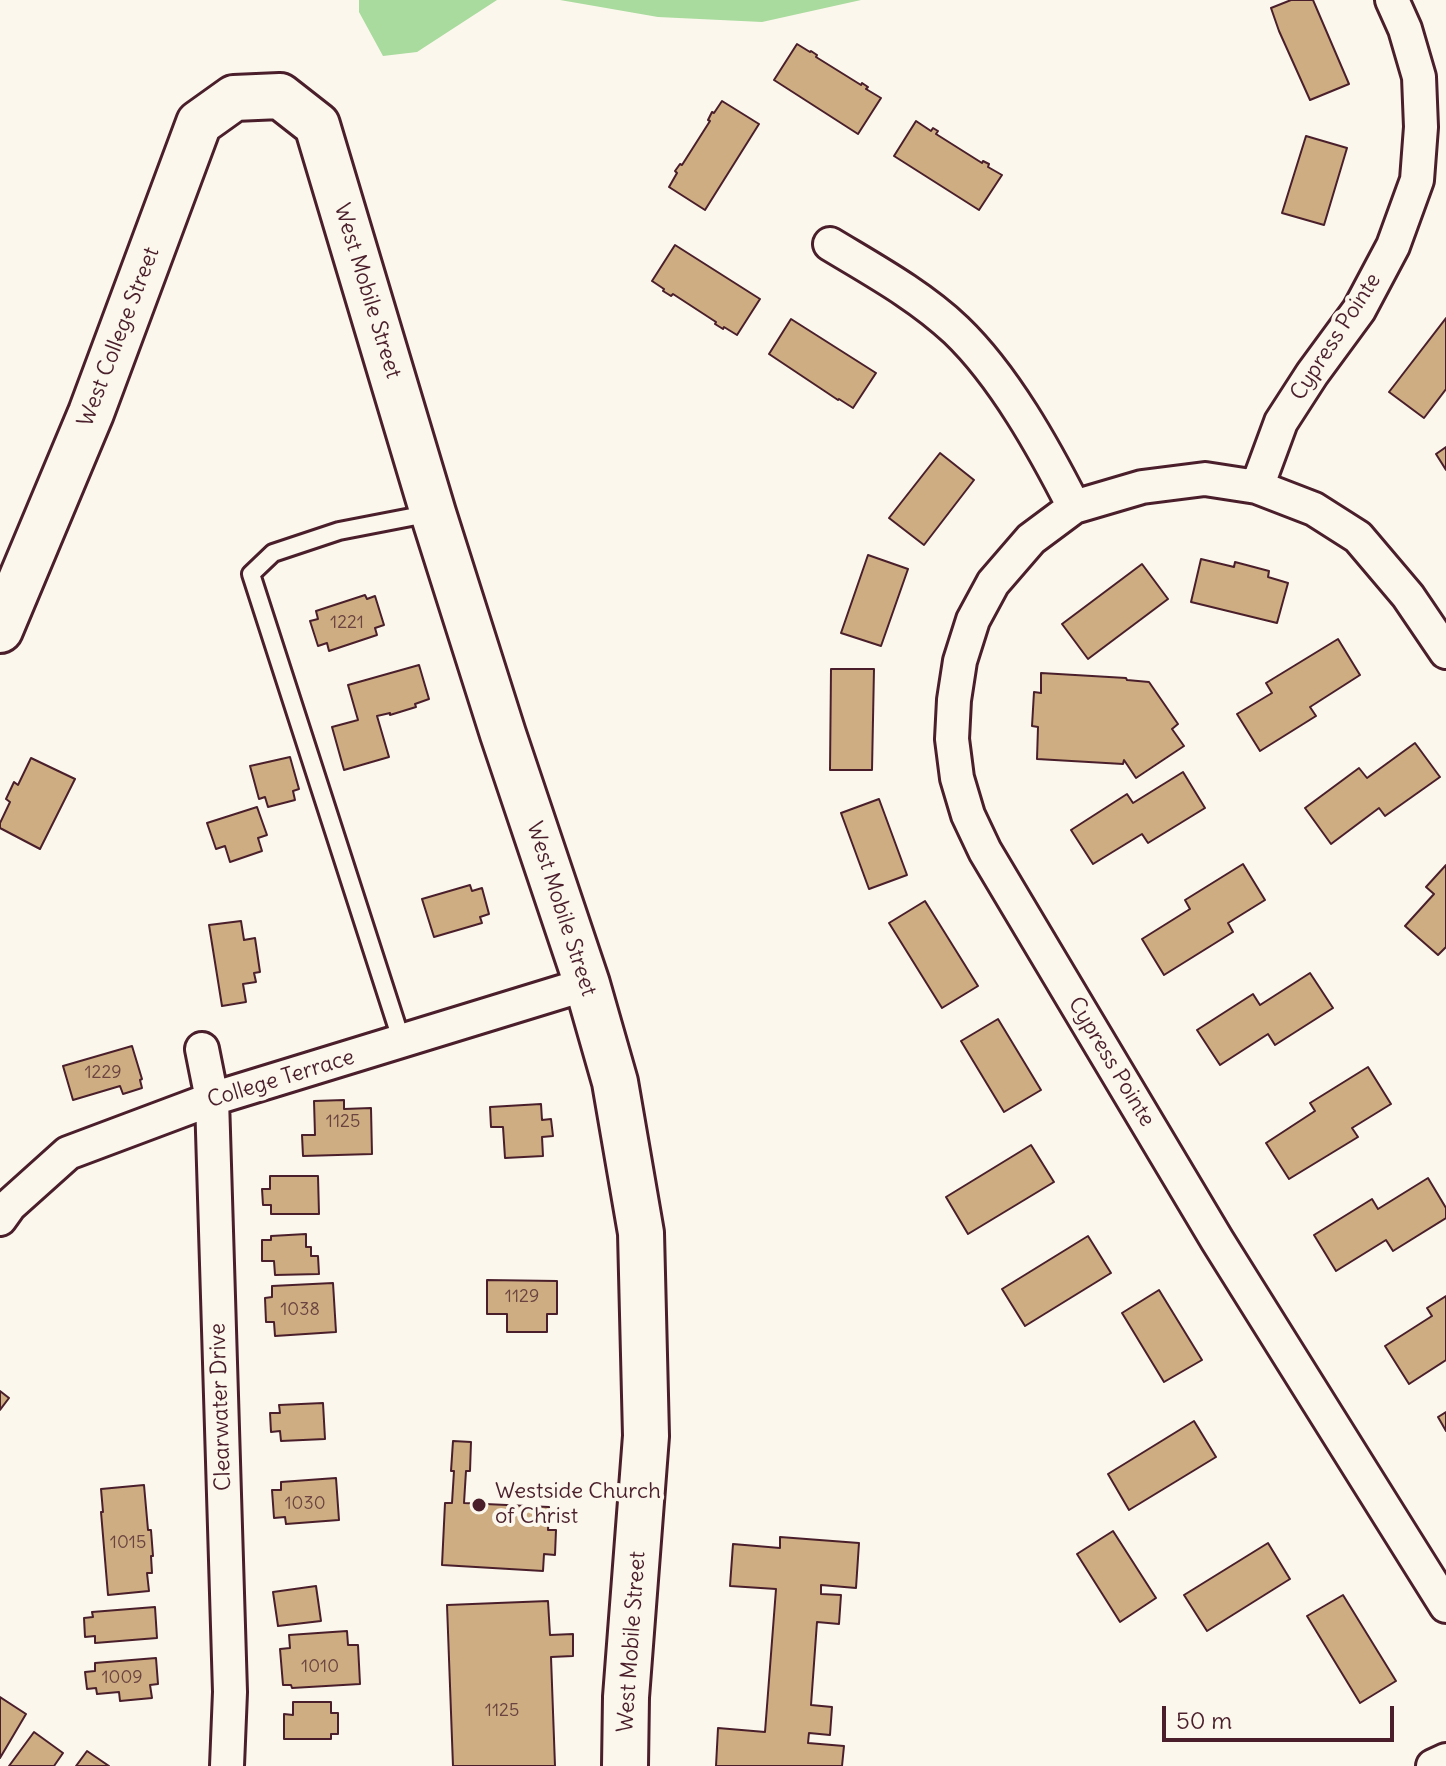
<!DOCTYPE html>
<style>
body{margin:0}
#map{position:relative;width:1446px;height:1766px;overflow:hidden;background:#fbf7ec;font-family:Delius,sans-serif}
canvas{display:block}
.scale{position:absolute;left:1162px;top:1706px;width:232px;height:36px;box-sizing:border-box;border:4px solid #4a1f2b;border-top:0;padding-left:10px;font-size:24px;line-height:28px;white-space:nowrap;color:#4a1f2b;-webkit-text-stroke:6px #fbf7ec;paint-order:stroke}
</style>
<div id="map">
<canvas width="1446" height="1766"></canvas>
<div class="scale">50 m</div>
</div>
<script>
const c = document.querySelector('canvas').getContext('2d');
c.lineJoin = 'round';
function fill(path, color) { c.fillStyle = color; c.fill(path, 'evenodd'); }
function stroke(path, color, width, dash) { c.strokeStyle = color; c.lineWidth = width; c.lineCap = dash ? 'butt' : 'round'; c.setLineDash(dash || []); c.stroke(path); }
function drawText(font, color, halo, rows, align = 'center') {
  c.font = font + ' Delius,sans-serif'; c.lineWidth = 8; c.setLineDash([]); c.textBaseline = 'middle'; c.strokeStyle = halo; c.fillStyle = color; for (const [text, x, y, turn = 0] of rows) {
    c.save(); c.translate(x, y); c.rotate((+turn || 0) * Math.PI / 180); c.textAlign = isNaN(turn) ? turn : align; if (halo) c.strokeText(text, 0, 0); c.fillText(text, 0, 0); c.restore();
  }
}
fill(new Path2D(`
 M359,0H497L417,52L383,56L359,12Z
 M560,0H861L762,22L658,17Z`), '#a8db9d');
const building = new Path2D(`
 M1291,0H1313L1349,84L1310,100L1279,31L1271,8Z
 M797,44L810,52L811,51L817,55L816,57L861,85L862,83L868,87L866,89L881,98L858,134L774,80Z
 M722,101L759,124L705,210L669,187L677,173L675,171L680,164L682,165L710,121L708,120L712,112L714,113Z
 M916,121L931,131L933,128L938,131L936,134L982,163L983,161L989,164L988,167L1002,175L979,210L894,156Z
 M1306,136L1347,148L1324,225L1282,213Z
 M675,245L760,299L737,335L724,327L723,329L715,324L716,322L673,294L671,296L663,291L664,289L652,281Z
 M1446,318V389L1424,418L1389,392Z
 M791,319L876,373L853,408L839,399L838,400L769,354Z
 M1446,447V470L1436,454Z
 M940,453L974,480L924,545L889,518Z
 M868,555L908,569L881,646L841,633Z
 M1201,559L1234,567L1235,562L1269,571L1268,577L1288,583L1277,623L1191,602Z
 M1142,564L1168,599L1088,659L1062,624Z
 M365,595L367,599L375,596L384,625L375,628L377,635L329,651L327,643L318,646L310,621L318,619L316,611Z
 M1338,639L1360,675L1310,707L1316,716L1260,751L1237,714L1272,693L1266,683Z
 M419,665L429,699L415,704L416,707L390,715V713L377,716L389,757L344,770L332,727L358,720L348,685Z
 M831,669H874L872,770H830Z
 M1041,673L1126,678L1127,680L1149,682L1178,724L1172,729L1184,746L1136,778L1124,760L1123,764L1037,759L1038,727L1032,726L1034,692L1041,693Z
 M1415,743L1440,777L1385,816L1379,808L1331,844L1305,808L1359,768L1367,778Z
 M290,757L299,789L293,791L295,800L268,807L265,797L259,799L250,766Z
 M31,758L75,779L40,849L0,828V823L10,802L6,799L14,782L18,785Z
 M1183,772L1205,808L1148,843L1142,834L1093,864L1071,830L1127,794L1133,803Z
 M879,799L907,875L869,889L841,813Z
 M257,807L267,835L258,838L262,851L230,862L225,846L216,849L207,823Z
 M1243,864L1265,900L1228,923L1233,932L1164,975L1142,939L1190,909L1185,900Z
 M1446,865V947L1438,955L1405,926L1434,894L1426,887Z
 M470,885L472,891L482,888L489,914L480,917L482,923L434,937L422,899Z
 M925,901L978,986L942,1008L889,923Z
 M241,921L244,940L255,938L260,972L254,973L256,982L243,984L246,1002L222,1006L209,925Z
 M1310,973L1333,1008L1275,1045L1268,1034L1220,1065L1197,1030L1253,994L1260,1005Z
 M998,1019L1041,1090L1004,1112L961,1041Z
 M132,1046L142,1079L140,1080L142,1088L123,1094L120,1086L73,1100L63,1066Z
 M1368,1067L1391,1104L1352,1128L1358,1137L1289,1179L1266,1143L1315,1111L1310,1103Z
 M344,1100V1109L371,1108L372,1154L303,1156L302,1135H315L314,1101Z
 M541,1104L542,1120L551,1119L553,1136L542,1137L543,1156L505,1158L503,1127H491L490,1107Z
 M1031,1145L1054,1182L968,1234L946,1197Z
 M270,1176H318L319,1214H271V1205H263L262,1189H270Z
 M1428,1178L1446,1208V1218L1393,1251L1386,1240L1336,1271L1314,1235L1372,1199L1378,1209Z
 M306,1234V1247H311V1256H318L319,1274L275,1275L274,1261H262V1240H271V1236Z
 M1088,1236L1111,1273L1025,1326L1002,1289Z
 M487,1280L557,1281V1314H547V1332H507V1314H487Z
 M333,1283L336,1332L275,1336L274,1322H266L265,1298L272,1297V1286Z
 M1159,1290L1202,1360L1164,1382L1122,1313Z
 M1446,1296V1360L1409,1384L1385,1346L1432,1316L1427,1308Z
 M0,1391L9,1398L0,1410Z
 M323,1403L325,1439L281,1441L280,1431L271,1432L270,1413H280L279,1405Z
 M1446,1412V1431L1438,1417Z
 M1194,1421L1216,1457L1129,1510L1108,1474Z
 M453,1441L471,1442L470,1471H466L464,1503L549,1507L548,1530H556L555,1555L544,1554L543,1571L442,1565L445,1503H452L454,1471H451Z
 M336,1478L339,1520L286,1524L285,1517L274,1518L272,1490H281V1482Z
 M144,1485L148,1530H151L153,1556H151L152,1573H147L149,1591L108,1595L101,1512H103L101,1489Z
 M1113,1531L1156,1598L1120,1622L1077,1554Z
 M780,1537L859,1543L856,1588L821,1585V1594L841,1595L839,1624L817,1622L811,1705L832,1707L830,1735L809,1733L808,1743L844,1746L842,1766H716L718,1728L765,1732L776,1589L730,1586L733,1544L780,1548Z
 M1268,1543L1290,1579L1207,1631L1184,1595Z
 M316,1586L321,1621L278,1626L273,1592Z
 M1343,1595L1396,1681L1360,1703L1307,1616Z
 M548,1601L550,1635L573,1634V1656L551,1657L555,1766H453L447,1605Z
 M155,1607L157,1638L95,1643V1636L85,1637L84,1618L93,1617L92,1612Z
 M347,1631L348,1645H358L360,1684L292,1688L291,1685H283L280,1649L290,1648L289,1635Z
 M156,1658L158,1684L150,1685L152,1698L120,1701L119,1692L97,1694L96,1688L87,1689L85,1672L95,1671V1663Z
 M0,1697L26,1714L0,1758Z
 M293,1702H331V1713H338V1734H331V1739H284V1714L293,1715Z
 M34,1732L63,1753L54,1766H9Z
 M87,1751L109,1766H76Z`);
fill(building, '#cdad81');
stroke(building, '#4a1f2b', 2);
const lane = new Path2D(`
 M402,1042L251,574L273,553L339,531L432,513`);
const street = new Path2D(`
 M830,244C873,270 919,295 956,330C1004,376 1044,448 1074,507
 M1257,487L1281,422L1312,374L1359,310L1393,246L1417,180L1421,127L1419,77L1405,29L1392,0
 M1446,652L1408,596L1358,537L1314,509L1257,487L1205,479L1142,487L1074,507L1031,539L993,583L973,620L960,661L954,700L952,739L957,778L968,815L985,851L1217,1240L1446,1606
 M202,1049L212,1099L230,1692L227,1766
 M0,1219L10,1205L68,1153L212,1099L587,984
 M1433,1766L1446,1760`);
const secondary = new Path2D(`
 M0,630L91,413L199,123L234,98L280,96L317,125L433,513L503,734L587,984L615,1082L641,1233L646,1436L626,1697L625,1766`);
stroke(lane, '#4a1f2b', 22);
stroke(street, '#4a1f2b', 38);
stroke(secondary, '#4a1f2b', 50);
stroke(lane, '#fbf7ec', 16);
stroke(street, '#fbf7ec', 32);
stroke(secondary, '#fbf7ec', 44);
for (const [x, y, r, color] of [
 [479,1505,8,"#4a1f2b"]
]) { const dot = new Path2D(); dot.arc(x, y, r, 0, 2 * Math.PI); c.fillStyle = color; c.fill(dot); stroke(dot, '#fbf7ec', 3); }
drawText('18px', '#6b4240', null, [
 ["1221",347,623],
 ["1229",103,1073],
 ["1125",343,1122],
 ["1129",522,1297],
 ["1038",300,1310],
 ["1030",305,1504],
 ["1015",128,1543],
 ["1010",320,1667],
 ["1009",122,1678],
 ["1125",502,1711]
]);
drawText('22px', '#4a1f2b', '#fbf7ec', [
 ["West Mobile Street",367,291,73],
 ["West College Street",119,337,-69],
 ["Cypress Pointe",1336,337,-57],
 ["West Mobile Street",561,909,72],
 ["Cypress Pointe",1111,1062,59],
 ["College Terrace",281,1079,-17],
 ["Clearwater Drive",221,1407,-92],
 ["West Mobile Street",632,1642,-86]
]);
drawText('22px', '#4a1f2b', '#fbf7ec', [
 ["Westside Church",495,1492],
 ["of Christ",495,1517]
], 'left');
</script>
